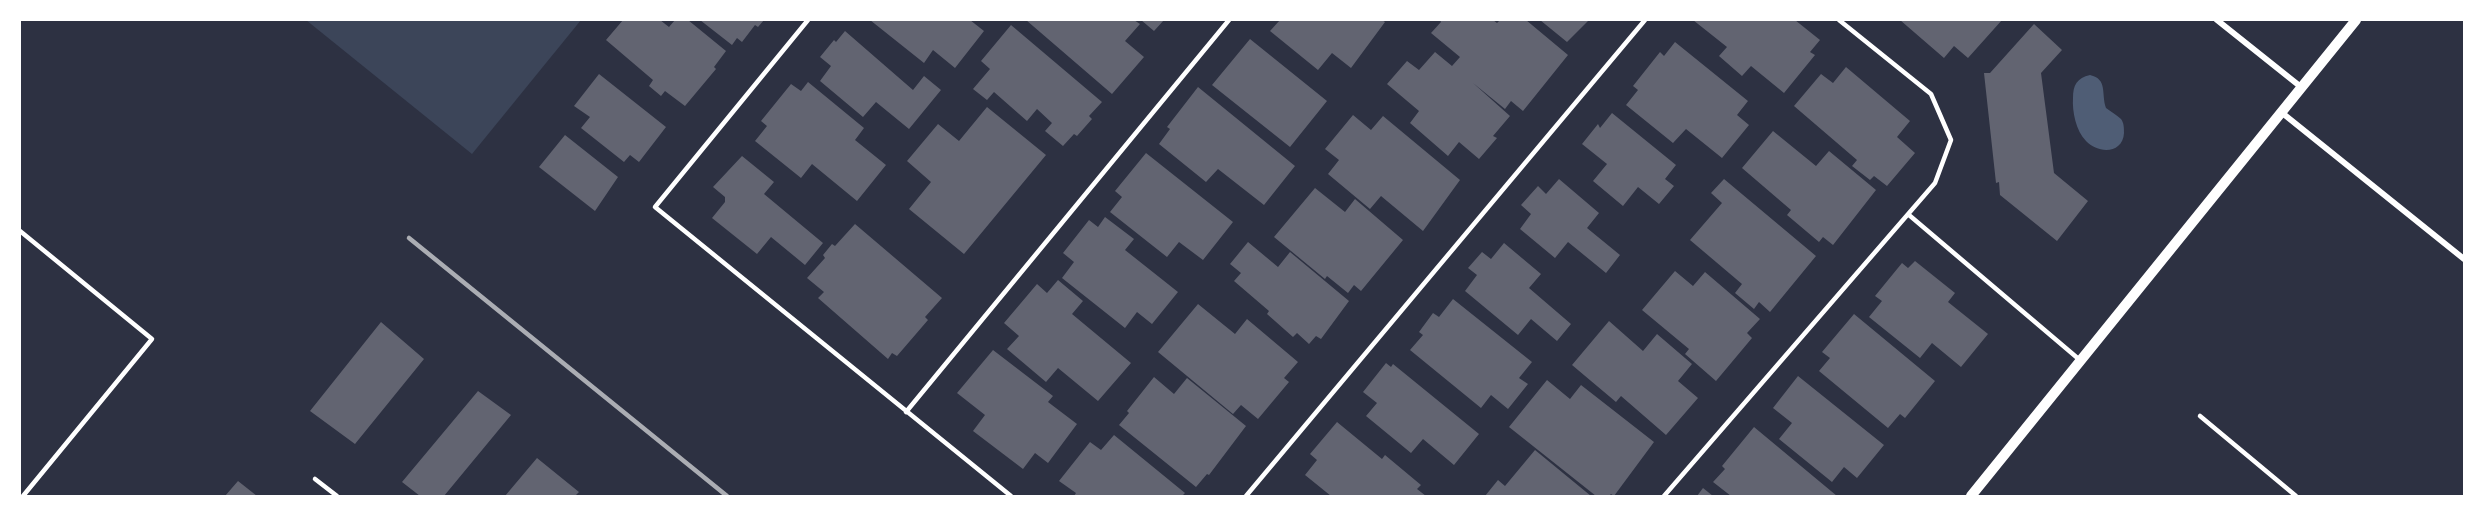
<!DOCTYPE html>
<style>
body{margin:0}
#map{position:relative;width:2484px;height:516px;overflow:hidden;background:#2d3142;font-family:"Open Sans",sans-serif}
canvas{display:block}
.frame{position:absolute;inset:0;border:21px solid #fff;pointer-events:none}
</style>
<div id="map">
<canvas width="2484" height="516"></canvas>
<div class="frame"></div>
</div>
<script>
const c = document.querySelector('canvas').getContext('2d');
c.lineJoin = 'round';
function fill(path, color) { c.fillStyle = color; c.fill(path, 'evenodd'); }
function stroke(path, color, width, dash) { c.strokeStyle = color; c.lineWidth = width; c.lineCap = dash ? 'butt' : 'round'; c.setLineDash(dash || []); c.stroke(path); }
fill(new Path2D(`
 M306,20H581L472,154Z`), '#3c4559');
fill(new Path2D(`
 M2090,75C2108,79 2101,94 2106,108C2111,112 2117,115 2121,119C2124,123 2124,128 2124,133C2123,154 2098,154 2086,141C2076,131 2072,111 2073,98C2073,85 2077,78 2090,75Z`), '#4f5d75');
fill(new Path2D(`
 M623,20H660L669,27L675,20H688L726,51L714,67L716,69L685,106L665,91L661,96L649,86L653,80L606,40Z
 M700,20H764L758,27L755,25L742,42L737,38L732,45Z
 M870,20H970L984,31L955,68L933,50L924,63Z
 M1026,20H1134L1140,24L1125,41L1144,57L1112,94Z
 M1141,20H1164L1154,31Z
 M1280,20H1382L1385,22L1351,68L1332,53L1318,70L1270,31Z
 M1440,20H1493L1497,23L1500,20H1526L1568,55L1523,111L1511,101L1505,109L1473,83L1510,116L1493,136L1497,138L1479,159L1459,142L1448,156L1410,123L1419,111L1387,84L1407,61L1419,70L1435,52L1452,66L1460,57L1431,33L1441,22Z
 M1540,20H1589L1567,42Z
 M1693,20H1795L1820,40L1810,52L1815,55L1784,93L1751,66L1742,76L1719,56L1727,47Z
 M1900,20H2002L1968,58L1954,46L1944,58Z
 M2034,24L2062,50L2041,73L2054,173L2088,201L2057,241L2000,195L1999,182L1996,183L1984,73H1990Z
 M1011,25L1102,102L1089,116L1092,119L1077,136L1074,134L1063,146L1045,131L1052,123L1037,109L1027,121L994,92L987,100L973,89L990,69L981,61Z
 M845,31L913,90L924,76L941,90L909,129L876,102L863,117L820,81L831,66L820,57L834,40L836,42Z
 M1250,39L1327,101L1290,147L1212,85Z
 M1675,42L1748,101L1737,115L1749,125L1722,158L1686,129L1673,143L1626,105L1638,90L1633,86L1660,52L1664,56Z
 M1846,67L1910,121L1897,137L1915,153L1887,186L1874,176L1870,180L1852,166L1857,160L1794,106L1821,74L1833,83Z
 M599,74L666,127L639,162L630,155L624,162L581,128L590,117L574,106Z
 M808,82L864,128L855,140L886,165L857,201L812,164L801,178L755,141L767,126L761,121L791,84L801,91Z
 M1198,87L1295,166L1264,205L1218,169L1206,182L1159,144L1170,129L1167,127Z
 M987,107L1046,155L964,254L909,209L931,182L907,161L938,124L959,141Z
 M1612,113L1676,165L1665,179L1674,186L1659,204L1638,187L1623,206L1593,181L1607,164L1582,144L1598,124L1600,128Z
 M1353,115L1371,130L1383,116L1460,180L1423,231L1381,196L1370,209L1328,174L1339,160L1325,149Z
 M1773,131L1816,166L1829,151L1876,190L1833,245L1823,237L1819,242L1787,215L1791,210L1742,168Z
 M565,135L618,177L595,211L539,167Z
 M1146,153L1233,222L1203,260L1179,242L1167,257L1110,212L1122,197L1115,191Z
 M742,156L774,182L764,194L823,243L805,265L771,237L757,254L712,218L725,202V197L713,187Z
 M1559,179L1599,213L1587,228L1620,255L1606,273L1568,242L1555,258L1520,229L1531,214L1521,205L1538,186L1546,194Z
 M1724,179L1816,256L1770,312L1759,302L1754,309L1735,293L1742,284L1690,240L1722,203L1711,193Z
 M1315,188L1345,212L1355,199L1403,240L1361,291L1354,285L1348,293L1327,276L1325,279L1274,237Z
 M1105,217L1134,239L1125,250L1178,292L1152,324L1137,312L1125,328L1062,278L1074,262L1063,253L1089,220L1098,227Z
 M855,224L942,298L925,317L928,320L897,356L892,353L888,359L818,298L824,292L807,278L825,258L823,255L832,244L835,246Z
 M1248,242L1278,267L1290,252L1349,301L1321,339L1316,336L1309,344L1297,333L1293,337L1267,314L1269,311L1234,281L1241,273L1230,264Z
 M1504,243L1541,274L1529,288L1571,324L1557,341L1531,319L1518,335L1465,291L1477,275L1468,268L1482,252L1491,259Z
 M1915,261L1955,293L1948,302L1988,334L1961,367L1932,343L1920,358L1869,317L1882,301L1875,296L1902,263L1908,268Z
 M1675,271L1693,286L1705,272L1760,319L1747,333L1752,338L1716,381L1685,354L1689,349L1642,310Z
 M1058,280L1083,301L1072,314L1131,363L1098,401L1058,368L1046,382L1007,349L1019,336L1004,323L1037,284L1047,293Z
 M1453,299L1532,362L1519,378L1528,384L1508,409L1491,395L1481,408L1410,350L1423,335L1419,332L1433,313L1439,317Z
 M1198,304L1235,334L1247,319L1298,362L1284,378L1289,382L1258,419L1241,405L1233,414L1158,352Z
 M1854,314L1935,381L1905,418L1900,414L1888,428L1819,371L1830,358L1822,352Z
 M1609,321L1643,351L1657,334L1692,364L1678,381L1698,398L1666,435L1621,396L1616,402L1572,365Z
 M381,322L424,359L355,444L310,411Z
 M993,350L1053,396L1048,402L1077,424L1048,463L1035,453L1023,469L973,431L985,415L957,393Z
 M1386,363L1391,367L1393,364L1479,434L1454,465L1423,439L1411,453L1366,416L1377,403L1363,392Z
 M1798,376L1884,445L1857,478L1844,467L1832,482L1779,439L1792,423L1773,408Z
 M1154,377L1174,394L1187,378L1246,426L1209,475L1207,474L1196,487L1119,425L1129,413L1127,411Z
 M1547,380L1570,399L1581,385L1654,442L1614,496L1611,494L1609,496H1596L1509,427Z
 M478,391L511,415L444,496H420L402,482Z
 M1337,422L1382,459L1385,455L1421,485L1417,489L1426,496H1331L1305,475L1317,460L1310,454Z
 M1754,427L1837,496H1731L1713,482L1725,469L1722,466Z
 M1114,435L1185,493L1182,496H1074L1076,493L1059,481L1090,442L1101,450Z
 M1535,450L1591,496H1485L1498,480L1505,486Z
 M537,458L579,492L575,496H505Z
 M238,481L257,496H225Z
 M1703,488L1713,496H1697Z`), '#626471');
stroke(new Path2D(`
 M808,20L655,207L1011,496
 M1909,215L2081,361
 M20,231L152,339L23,496
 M906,412L1229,20
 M2200,416L2296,496
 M315,479L337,496
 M1246,496L1645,20
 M1664,496L1935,183L1951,140L1931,94L1839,20`), '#fff', 4.5);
stroke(new Path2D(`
 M2217,20L2301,87
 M2281,112L2464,259`), '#fff', 6);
stroke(new Path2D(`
 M1971,496L2356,20`), '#fff', 10);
stroke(new Path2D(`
 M409,238L727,496`), '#abadb3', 4.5);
</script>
